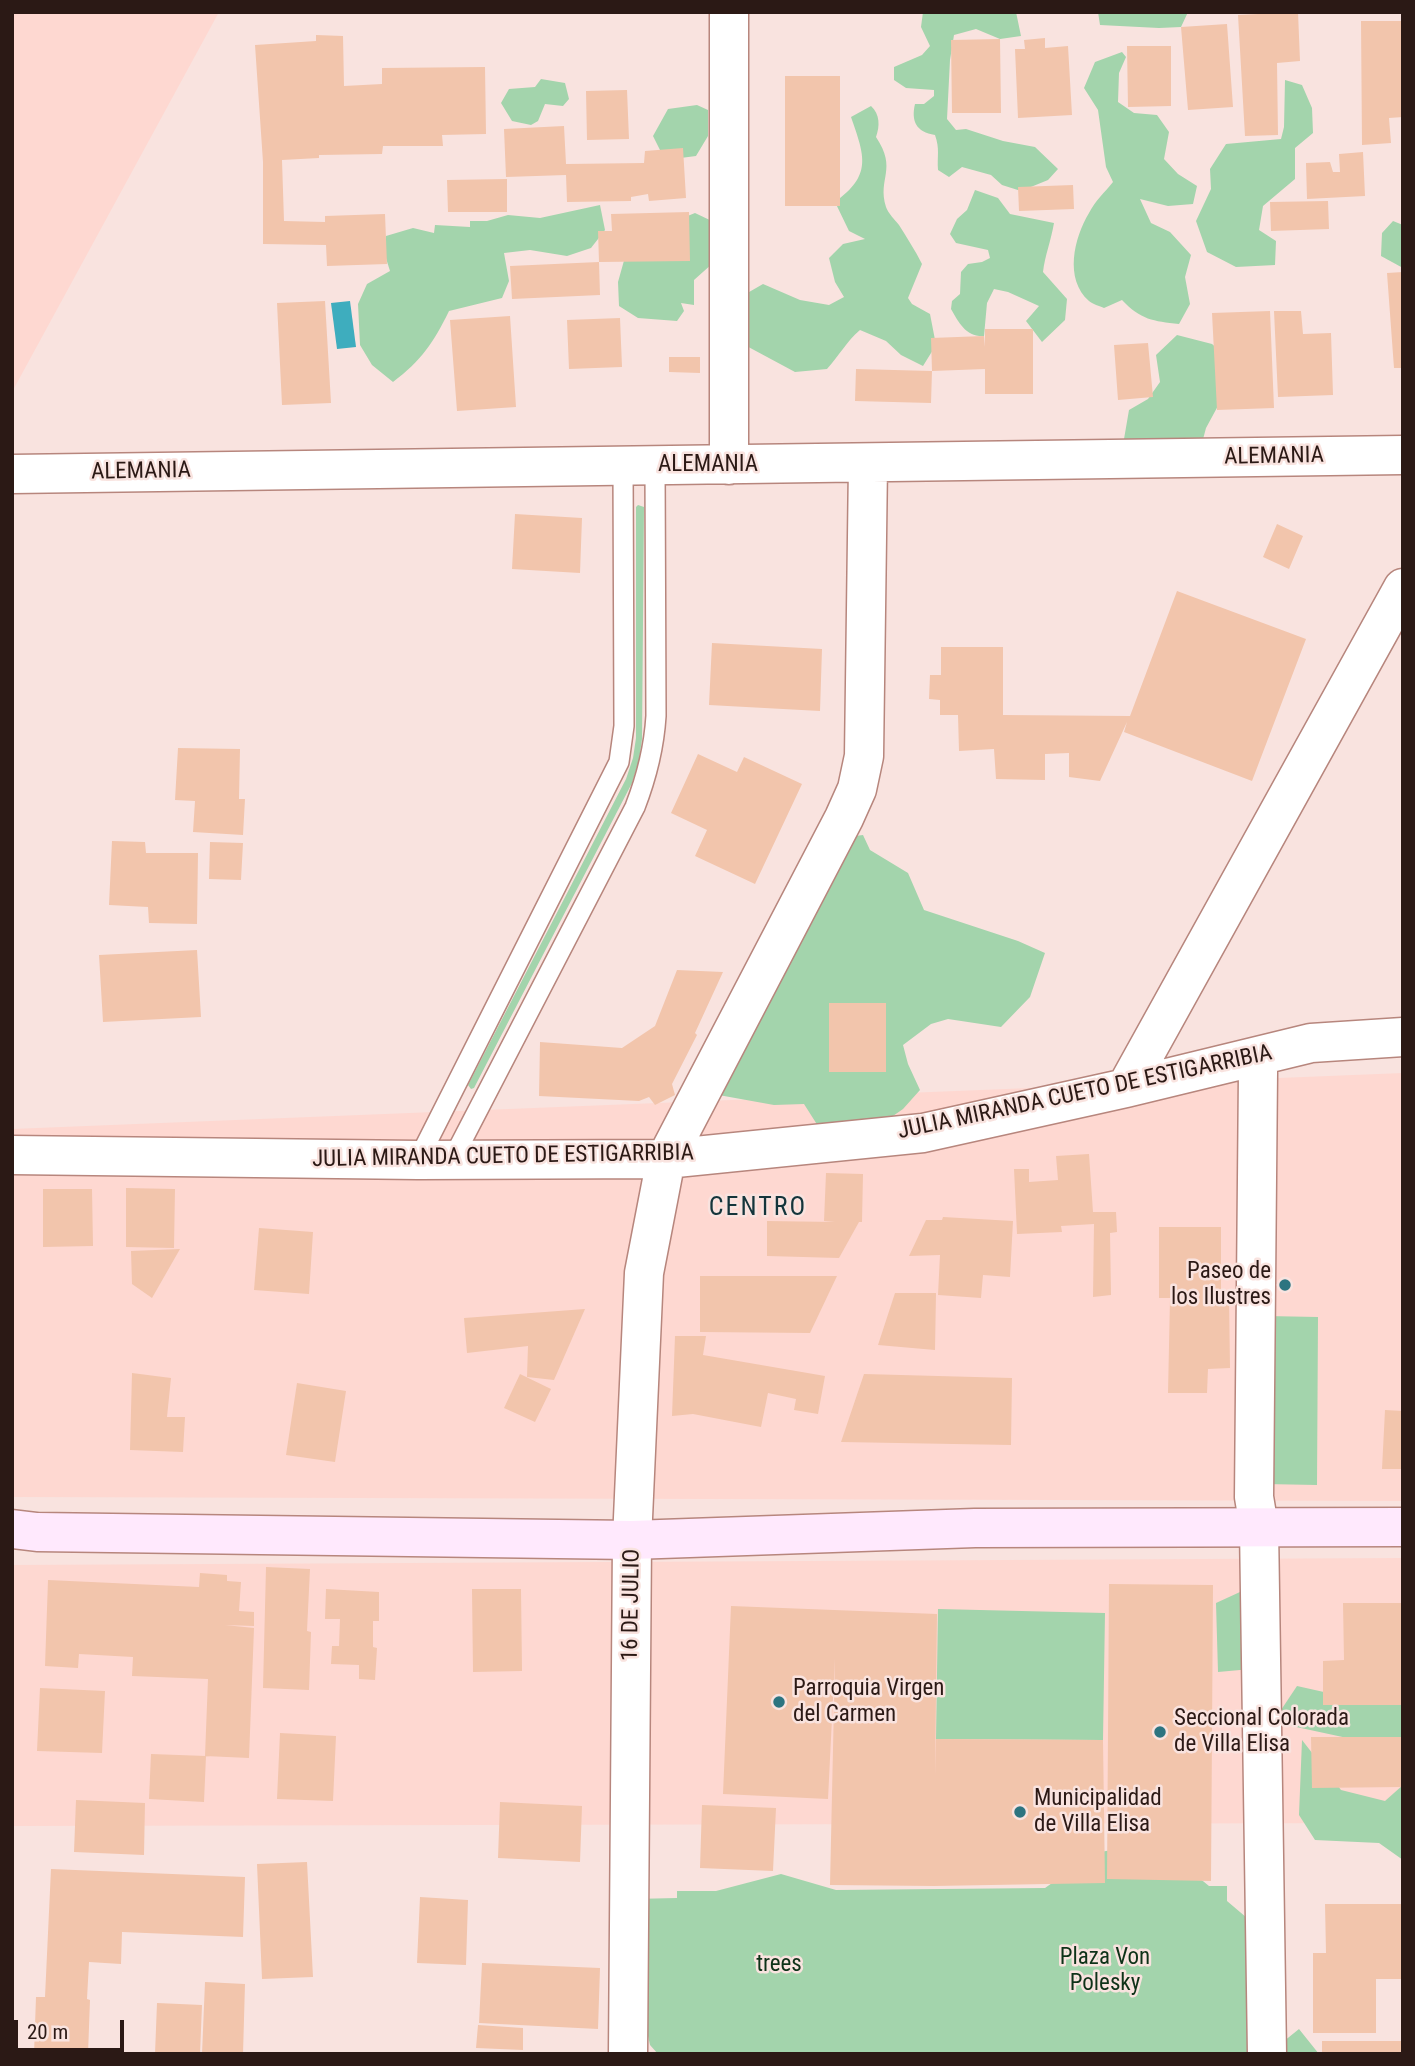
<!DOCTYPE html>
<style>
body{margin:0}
#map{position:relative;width:1415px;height:2066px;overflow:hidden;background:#f9e3df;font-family:"Roboto Condensed",sans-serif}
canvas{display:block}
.frame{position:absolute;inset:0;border:14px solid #2b1915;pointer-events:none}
.scale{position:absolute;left:14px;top:2020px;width:110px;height:32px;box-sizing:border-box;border:4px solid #2b1915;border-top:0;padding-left:9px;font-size:21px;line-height:24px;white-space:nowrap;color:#2b1915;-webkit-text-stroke:5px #f9e3df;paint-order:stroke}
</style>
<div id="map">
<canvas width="1415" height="2066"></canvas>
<div class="frame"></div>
<div class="scale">20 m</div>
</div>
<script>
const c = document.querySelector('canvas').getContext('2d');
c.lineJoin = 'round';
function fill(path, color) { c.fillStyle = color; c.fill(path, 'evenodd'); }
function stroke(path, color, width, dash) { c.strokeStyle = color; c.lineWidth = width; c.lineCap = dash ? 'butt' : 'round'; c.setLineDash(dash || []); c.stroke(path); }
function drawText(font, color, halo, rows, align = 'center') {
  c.font = font + ' "Roboto Condensed",sans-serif'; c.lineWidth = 5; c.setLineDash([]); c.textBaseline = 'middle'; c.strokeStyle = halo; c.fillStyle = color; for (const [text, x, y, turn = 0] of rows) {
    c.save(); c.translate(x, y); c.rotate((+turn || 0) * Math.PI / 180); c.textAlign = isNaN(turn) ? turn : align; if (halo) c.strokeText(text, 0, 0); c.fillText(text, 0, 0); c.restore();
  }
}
fill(new Path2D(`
 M12,12H219L12,392Z
 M1403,1073V1501L12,1497V1129Z
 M1403,1558V1823L12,1826V1565Z`), '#fed8d1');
fill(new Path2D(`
 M923,12H1016L1021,36L1000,39L976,29L954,35L950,60L947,119L956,130L966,129L1003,141L1035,147L1058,169L1048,180L1021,191L1002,185L991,175L962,167L949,177L938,170C937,156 940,149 935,135C916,132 911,121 915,104H924L934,96V90L906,88L894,80V67L922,55L930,46L921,27Z
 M1098,12H1188L1181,27L1159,28L1100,25Z
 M1122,52L1126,57L1119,73L1118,102L1134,113L1157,115L1169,132L1164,159L1178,174L1197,186L1193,204L1168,206L1140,199L1151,223L1170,232L1191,255L1185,277L1190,304L1179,324C1153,321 1141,320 1122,300L1104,308C1100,306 1092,304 1089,301C1064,279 1074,238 1089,213C1095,201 1105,192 1113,182L1106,167L1098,110L1084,88L1095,62Z
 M541,79L565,83L569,99L563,106L545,104L538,121L531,125L512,121L501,103L509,89L535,87Z
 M1285,80L1302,85L1312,108L1313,133L1295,148V179L1263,206L1259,230L1276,241L1275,265L1236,267L1207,252L1196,221L1211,189L1210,169L1226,144L1281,139L1284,127Z
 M697,105L708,110V136L696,156L665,160L653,136L668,109Z
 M871,106C880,114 880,126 876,137C898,170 877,178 886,207C888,213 895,220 899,225C907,238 915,250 922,264L908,298L912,304L930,314L936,345L923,366L901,355L886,341L860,330C846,342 839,356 827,369L795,372L741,343L737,299L763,284L800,300L829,305L844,297L835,282L829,258L843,244L865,239L849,231L835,202C872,175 865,157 851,117Z
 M975,190L998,198L1010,214L1054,223C1051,241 1045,255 1043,272L1067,299L1065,320L1042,342L1026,321L1039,306L1008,292L994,289L987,303L984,336C966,337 959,323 951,309L952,301L960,294L961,272L968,264L982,262L990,258L988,250L956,243L950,234L957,219L967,210Z
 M600,205L605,230L591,248L567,256L530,250L504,253L509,281L502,298L449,311C434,342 421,361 393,382L372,365L360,345L358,304L367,284L390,271L385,255L386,236L413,228L434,233L435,225L470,227V221H487L508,215L540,218Z
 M695,213L716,223L722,255L694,280V305L681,303L684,311L677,321L638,318L619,306L618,282L625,257L680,219Z
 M1393,221L1403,225V268L1381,256L1382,233Z
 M1177,335L1212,344L1219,350V404L1206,428L1202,443L1143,458L1124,439L1129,410L1148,399L1160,382L1156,355Z
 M638,505L644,507L642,739L639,760L632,783L474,1088L471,1089L468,1085L626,779L633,758L636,738V507Z
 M863,835L870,850L908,873L924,910L1018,941L1045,953L1030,997L1001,1027L948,1019L931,1024L903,1045L908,1064L920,1090L903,1109L860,1139L818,1126L804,1104L774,1105L713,1094L816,841Z
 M1266,1316L1318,1317L1317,1485L1264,1484Z
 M1240,1592L1257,1611L1251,1669L1218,1672L1216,1603Z
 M938,1609L1105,1613L1103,1740L936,1739Z
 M1297,1686L1364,1701L1403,1686V1750L1273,1722Z
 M1302,1740L1341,1790L1385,1801L1403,1785V1860L1379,1843L1315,1840L1299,1815Z
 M1128,1847L1187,1868L1209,1886H1227V1901L1260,1929L1261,2054H658L650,2045L624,1926L633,1899L677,1898V1891H716L781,1874L836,1890L1045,1888L1095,1853Z
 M1299,2029L1319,2054H1268Z`), '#a3d4ac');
fill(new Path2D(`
 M350,301L356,347L337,349L331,303Z`), '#3eadbe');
fill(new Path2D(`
 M1298,12L1300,61L1277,63L1278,135L1245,136L1238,15Z
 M1361,21H1403V117L1389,118L1391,143L1362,145Z
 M1227,24L1233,107L1188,110L1181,27Z
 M316,35L343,36L344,86L382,84V68L485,67L486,134L442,135L443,146H383L382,154L319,155V158L282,160L284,221L325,222V216L385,214L387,264L327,266L326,245L263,244V162L255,45L316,41Z
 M1045,38V48L1068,46L1072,115L1018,118L1015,49H1025L1024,40Z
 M1000,39L1001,113H952L951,40Z
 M1127,46H1171V106L1128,107Z
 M785,76H840V206H785Z
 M627,90L629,139L587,140L586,91Z
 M564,126L566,164L644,163L645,151L683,148L686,198L649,201L648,194L631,197V201L567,202L566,175L506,177L504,129Z
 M1363,152L1365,196L1307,199L1306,163L1330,162L1333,172H1340L1339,154Z
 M507,179V212H448L447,180Z
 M1073,185L1074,209L1019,211L1018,187Z
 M1328,201L1329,229L1271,231L1270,202Z
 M689,212L690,261L599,262L600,295L512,299L510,266L599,262L598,231H612L611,214Z
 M1403,272V368H1394L1387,273Z
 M325,301L331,403L282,405L277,303Z
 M1270,311L1274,408L1217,410L1212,313Z
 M1274,311H1301L1303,334L1331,333L1333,395L1278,397Z
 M510,316L516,407L457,411L450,320Z
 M620,318L622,367L569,369L567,320Z
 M985,329H1033V394H985V369L932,371L931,403L855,401L856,369L932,371L931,338L984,336L985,347Z
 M1148,343L1153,397L1118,400L1114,345Z
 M669,357H700V373L669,372Z
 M515,514L582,518L580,573L512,569Z
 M1277,524L1303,536L1289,569L1263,557Z
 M1177,591L1306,639L1252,781L1124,732L1127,722L1100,781L1069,777V753L1045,754V780L996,779L994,749L959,751L958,715H940V700L929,699L930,675H941V647H1003V715L1130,716Z
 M712,643L822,649L820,711L709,705Z
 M178,748L240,749L239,799H245L243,835L193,832L195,801L175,800Z
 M698,754L737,772L744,757L802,784L755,884L695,856L707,830L671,813Z
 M112,841L145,842L146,853H198L197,924L149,923L148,907L109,905Z
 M210,842L243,843L241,880L209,879Z
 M197,950L201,1017L103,1022L99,955Z
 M677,970L723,972L695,1033L697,1035L672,1084L675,1095L655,1105L649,1097L639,1101L539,1096L540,1042L622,1048L655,1026Z
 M829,1003H886V1072H829Z
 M1089,1154L1093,1212H1116L1117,1232L1110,1233L1111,1295L1093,1297L1094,1224L1061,1226L1062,1232L1017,1234L1014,1169H1029V1182L1058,1180L1056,1156Z
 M826,1173L863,1174L862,1222H859L839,1258L767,1256V1221L835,1222L824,1221Z
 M126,1188L175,1189L174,1248L126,1247Z
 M43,1189H92L93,1246L43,1247Z
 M943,1217L1013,1221L1010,1277L983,1275L981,1298L938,1295L940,1255L909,1256L926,1220H942Z
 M1159,1227H1221V1298H1229L1230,1368L1208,1369L1207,1393H1168L1170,1299L1180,1298H1159Z
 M259,1228L313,1232L309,1294L254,1290Z
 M180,1249L152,1298L132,1284L131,1251Z
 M700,1276H837L810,1333L700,1332Z
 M895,1293H936L935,1350L878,1345Z
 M585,1309L554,1380L527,1377L528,1346L467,1353L464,1318Z
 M675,1336H706L703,1355L825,1376L818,1414L794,1410L796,1399L768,1393L761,1427L693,1414L672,1416Z
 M132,1373L171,1378L167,1417H185L183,1452L130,1450Z
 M520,1374L551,1389L535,1422L504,1408Z
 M864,1374L1012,1378L1011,1445L841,1442Z
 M297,1383L346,1391L335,1462L286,1455Z
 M1385,1410L1403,1411V1469H1382Z
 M266,1567L310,1569L307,1631L311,1632L309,1690L263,1688Z
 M200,1573L227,1575V1581L241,1582L239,1611L254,1612V1626L225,1625L254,1628L249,1758L205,1756L208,1679L132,1676L133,1657L79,1654L78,1668L45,1666L48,1580L199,1587Z
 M1109,1584L1213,1585L1211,1881L1107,1879Z
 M326,1589L379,1592V1621H373V1647L377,1648L375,1680L359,1679V1665L331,1664L332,1646H339L340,1619H325Z
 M472,1589H521L522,1671L473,1672Z
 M1343,1603H1403V1705H1323V1661L1344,1660Z
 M731,1606L937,1614L935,1776L936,1739L1103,1740L1105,1883L934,1886L830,1885L835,1658L828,1799L723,1794Z
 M40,1688L105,1691L102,1753L37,1751Z
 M280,1733L336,1736L333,1801L277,1799Z
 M1311,1737H1401L1402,1787L1312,1788Z
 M151,1754L206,1756L204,1802L149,1799Z
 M76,1800L145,1803L144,1855L74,1852Z
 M500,1802L582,1806L580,1862L498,1858Z
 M702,1805L776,1808L773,1871L700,1868Z
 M307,1862L313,1977L262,1979L257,1864Z
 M51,1869L245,1877L243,1937L122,1932L121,1964L89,1962L87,1999L90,2000L88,2054H34L36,1997H45Z
 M420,1897L468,1900L466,1965L417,1963Z
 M1325,1904H1403V1979H1376V2033H1313V1953H1326Z
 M482,1963L600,1968L598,2029L479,2023Z
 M205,1982L245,1984L243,2054H202Z
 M157,2003L202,2005L200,2054H155Z
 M478,2025L523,2028V2050L476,2048Z
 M1322,2041H1403V2054H1322Z`), '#f2c5ac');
const lane = new Path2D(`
 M418,1160L619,762L624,726L623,466
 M452,1160L635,807C647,776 654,748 656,716L655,466`);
const street = new Path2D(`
 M729,12V465
 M12,474L1403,455
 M1256,1057L1258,1072L1254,1497L1259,1527L1267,2054
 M1126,1088L1403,588
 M12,1155L418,1160L666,1159L923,1133L1126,1088L1311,1043L1403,1037
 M628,2054L632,1540L644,1273L666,1159L844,818L857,789L864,756L868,464`);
const secondary = new Path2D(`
 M12,1529L37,1532L632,1540L975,1528L1403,1527`);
stroke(lane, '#b7867d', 22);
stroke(street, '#b7867d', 41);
stroke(secondary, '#b7867d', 41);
stroke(lane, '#fff', 19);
stroke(street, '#fff', 38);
stroke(secondary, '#ffe9fd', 38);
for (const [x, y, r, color] of [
 [1285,1285,7,"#2d7480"],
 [779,1702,7,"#2d7480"],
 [1160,1732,7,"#2d7480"],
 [1020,1812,7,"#2d7480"]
]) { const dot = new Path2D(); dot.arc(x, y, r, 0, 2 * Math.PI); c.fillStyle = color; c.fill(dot); stroke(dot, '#f9e3df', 2.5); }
drawText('23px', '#2b1915', '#f9e3df', [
 ["ALEMANIA",1274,457,-1],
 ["ALEMANIA",708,465],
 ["ALEMANIA",141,472,-1],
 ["JULIA MIRANDA CUETO DE ESTIGARRIBIA",1085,1093,-12],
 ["JULIA MIRANDA CUETO DE ESTIGARRIBIA",503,1157,-1],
 ["16 DE JULIO",632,1605,-89]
]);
drawText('23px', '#2b1915', '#f9e3df', [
 ["Paseo de",1271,1272,"right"],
 ["los Ilustres",1271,1298,"right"],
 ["Parroquia Virgen",793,1689],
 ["del Carmen",793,1715],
 ["Seccional Colorada",1174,1719],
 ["de Villa Elisa",1174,1745],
 ["Municipalidad",1034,1799],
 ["de Villa Elisa",1034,1825]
], 'left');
drawText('23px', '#0e3218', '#f9e3df', [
 ["Plaza Von",1105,1958],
 ["Polesky",1105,1984],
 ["trees",779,1965]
]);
c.letterSpacing = '2px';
drawText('26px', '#14353b', '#f9e3df', [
 ["CENTRO",758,1208]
]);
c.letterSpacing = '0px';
</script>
